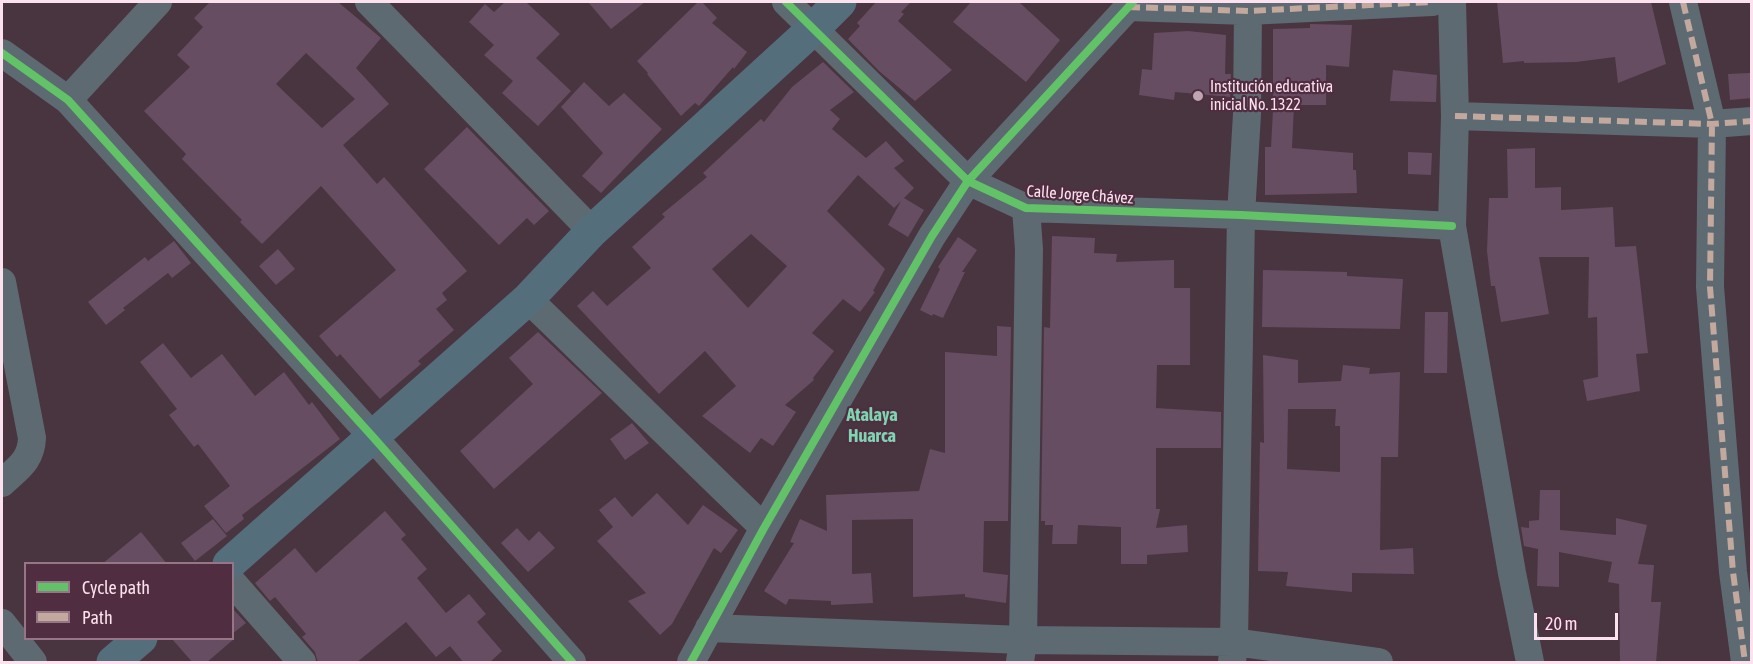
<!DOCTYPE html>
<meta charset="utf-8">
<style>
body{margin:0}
#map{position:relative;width:1753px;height:664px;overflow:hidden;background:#493540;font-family:"Asap Condensed",sans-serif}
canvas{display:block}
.frame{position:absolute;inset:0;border:3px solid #fbe2ee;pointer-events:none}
.legend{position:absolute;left:24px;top:562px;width:210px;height:78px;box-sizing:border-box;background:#512d41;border:2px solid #957586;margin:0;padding:8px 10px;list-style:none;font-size:18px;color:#fbe2ee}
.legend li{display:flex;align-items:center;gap:12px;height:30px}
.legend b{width:30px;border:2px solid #957586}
.scale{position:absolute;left:1534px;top:613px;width:84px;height:27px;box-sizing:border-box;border:3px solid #fbe2ee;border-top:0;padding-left:8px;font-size:18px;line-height:21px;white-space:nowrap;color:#fbe2ee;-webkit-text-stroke:4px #512d41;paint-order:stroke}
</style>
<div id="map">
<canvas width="1753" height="664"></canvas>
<div class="frame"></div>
<ul class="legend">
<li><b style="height:8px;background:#61c268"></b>Cycle path</li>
<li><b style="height:8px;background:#c3a89e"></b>Path</li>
</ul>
<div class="scale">20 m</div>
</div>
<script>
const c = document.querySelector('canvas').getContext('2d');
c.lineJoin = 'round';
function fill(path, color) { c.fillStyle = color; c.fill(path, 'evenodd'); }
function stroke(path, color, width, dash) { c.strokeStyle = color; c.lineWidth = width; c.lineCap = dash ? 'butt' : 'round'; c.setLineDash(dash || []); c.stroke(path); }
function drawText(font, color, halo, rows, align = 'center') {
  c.font = font + ' "Asap Condensed",sans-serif'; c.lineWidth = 4.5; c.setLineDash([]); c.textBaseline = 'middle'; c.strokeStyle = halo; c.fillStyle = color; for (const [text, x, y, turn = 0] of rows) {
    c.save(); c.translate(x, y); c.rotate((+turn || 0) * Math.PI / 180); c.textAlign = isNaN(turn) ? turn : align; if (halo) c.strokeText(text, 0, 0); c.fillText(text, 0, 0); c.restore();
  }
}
fill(new Path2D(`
 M210,2H338L381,38L356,68L389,104L343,145L377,184L384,177L467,271L442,293L447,300L436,309L454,330L418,361L421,364L380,399L340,354L337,357L319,336L396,270L321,186L262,244L240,222L242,220L182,159L186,154L144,111L190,67L177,55L203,27L194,18ZM306,53L355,99L322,128L276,84Z
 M505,2H526L560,34L536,58L571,91L538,126L502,93L513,81L484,55L494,45L469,22L485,4L494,12Z
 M588,2H645L611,29Z
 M698,2H702L717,18L712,23L747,52L734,69L733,67L699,106L695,103L681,116L647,74L648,73L637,61Z
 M876,2H911L901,12L904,14L898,21L952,70L915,101L879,71L848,39L860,26L857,23Z
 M971,2H1019L1060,40L1026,82L953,22Z
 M1497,2H1651L1666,64L1618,83L1615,57L1576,62L1524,63V61L1503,63Z
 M1310,24L1352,25L1349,67L1326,65V105H1294L1292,148L1353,153V170H1356L1357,193L1265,195V147H1271L1273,110V29L1310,28Z
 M1188,31L1226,35L1225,74H1231L1230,97L1175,92L1174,100L1139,95L1142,69L1152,70L1154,33Z
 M823,62L854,92L830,110L840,119L832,129L866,158L886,141L904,161L894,168L914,188L904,198L924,210L908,237L888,225L901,201L894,208L858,175L827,211L885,269L873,291L875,292L860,312L843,299L812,333L834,351L813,378L814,380L785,405L796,412L773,446L761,438L750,453L702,416L736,386L705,351L659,394L577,306L593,291L607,306L651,268L632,247L665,217L662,214L707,177L703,173L761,119L764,122L792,87ZM751,234L787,266L748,308L712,269Z
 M1393,70L1437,75L1436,102L1390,101Z
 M1750,73L1752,98L1730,100L1728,74Z
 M584,82L609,106L624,93L662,129L601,193L582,176L603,153L561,107Z
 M467,127L549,211L534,225L527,218L499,245L424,169Z
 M1535,148V188L1561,187V210L1613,207L1615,247L1636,246L1648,353L1636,354L1640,391L1587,401L1583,380L1598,377L1597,317L1588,318L1589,257H1539L1549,314L1501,322L1495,286H1491L1487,251L1489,198H1508L1507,149Z
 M1408,152L1432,153L1431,175L1408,174Z
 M1052,236L1095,238L1094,253L1117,254L1116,262L1174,260V288H1190V365H1157L1156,408L1221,412V448H1156V509H1160L1156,528L1187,525L1188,552L1147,555V564H1121V527L1078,525L1077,544H1052L1053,525H1045V521H1041L1044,327L1050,328Z
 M958,237L977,250L962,272H965L943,318L933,314L932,316L920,310L940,269L938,267Z
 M174,241L191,263L172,278L168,273L123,308L125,310L106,325L88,302L145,257L148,261Z
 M278,249L295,269L276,285L259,266Z
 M1263,270L1347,272V276L1403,279L1400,329L1262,327Z
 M1425,312H1448L1447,373H1424Z
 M997,326L1011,327L1008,521H984L983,572L1008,575L1006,603L965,597V594L913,597V519L852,520V574L871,573L873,603L831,605V601L789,599L786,605L764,591L794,543L790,542L800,519L827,531L826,495L919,491L930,449L945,453V352L997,356Z
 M538,332L602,393L494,489L460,451L533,384L509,358Z
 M163,343L191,378L222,354L255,396L284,372L309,405L312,402L340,439L242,515L244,519L226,533L204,506L230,486L198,444L194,447L169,415L177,409L140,362Z
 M1263,355L1298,360V383L1341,381L1343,365L1370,368L1369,374L1400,372L1398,457H1381L1380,550L1413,548L1414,574L1352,573V592L1286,586L1288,572L1258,571L1260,442L1264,443ZM1288,409H1336L1335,426H1340V472L1287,469Z
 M632,423L649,443L625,460L610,439Z
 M1540,490H1560V530L1616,535V518L1647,525L1638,564L1654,565L1651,602H1661L1656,663L1620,661L1619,584L1608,582L1612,562L1559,552V587L1537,586L1538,549L1524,546L1521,527L1529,528V521L1539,520Z
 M657,493L688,525L703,505L738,530L721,553L714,548L672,624L660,635L628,601L646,593L597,541L613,527L599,510L615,497L632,517Z
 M385,511L406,535L401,539L427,569L417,578L446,613L469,594L486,614L477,622L502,651L489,663H464L450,646L436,657L406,622L356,663H318L315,652L302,637L306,634L275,597L270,601L255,583L295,548L316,573Z
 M213,519L227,536L195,561L181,543Z
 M517,528L529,541L539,531L555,548L528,572L501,543Z
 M141,532L167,564H102Z
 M232,608L246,623L232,634Z
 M172,639H234L206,663H193Z`), '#664d61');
stroke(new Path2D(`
 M369,2L592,231
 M786,2L968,181L1026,208L1241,215L1452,226
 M1452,2L1455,116L1452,226L1512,573L1530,662
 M1683,2L1712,124L1710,287L1733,572L1745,662
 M1128,7L1248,11L1432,2
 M2,53L68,100L373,437L572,662
 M68,100L158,2
 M1455,116L1712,124L1752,121
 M2,282L32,438C31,461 18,468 2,483
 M528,299L764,528
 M232,582L302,662
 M2,623L33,662
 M709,628L1023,640L1234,642L1379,662
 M691,662L764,528L932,236L968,181L1133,2
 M1020,662L1023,640L1029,249L1026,208
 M1232,662L1234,642L1241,215L1247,114L1248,11`), '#5e6a72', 28);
stroke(new Path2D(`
 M229,564L528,299L592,231L813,29L840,2
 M113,662L141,638`), '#546f7b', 33);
stroke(new Path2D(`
 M1683,2L1712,124L1710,287L1733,572L1745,662
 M1128,7L1248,11L1432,2
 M1455,116L1712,124L1752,121`), '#c3a89e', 6, [12, 6]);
stroke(new Path2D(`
 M786,2L968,181L1026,208L1241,215L1452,226
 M2,53L68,100L373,437L572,662
 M691,662L764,528L932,236L968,181L1133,2`), '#61c268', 8);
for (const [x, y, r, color] of [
 [1198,96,6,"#bda5b1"]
]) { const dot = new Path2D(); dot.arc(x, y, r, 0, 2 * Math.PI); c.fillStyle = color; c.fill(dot); stroke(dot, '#512d41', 2); }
drawText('16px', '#fbe2ee', '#512d41', [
 ["Institución educativa",1210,87],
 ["inicial No. 1322",1210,105]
], 'left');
drawText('16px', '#fbe2ee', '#512d41', [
 ["Calle Jorge Chávez",1080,195,4]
]);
drawText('bold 18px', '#7dd5b2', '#512d41', [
 ["Atalaya",872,415],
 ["Huarca",872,436]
]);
</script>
